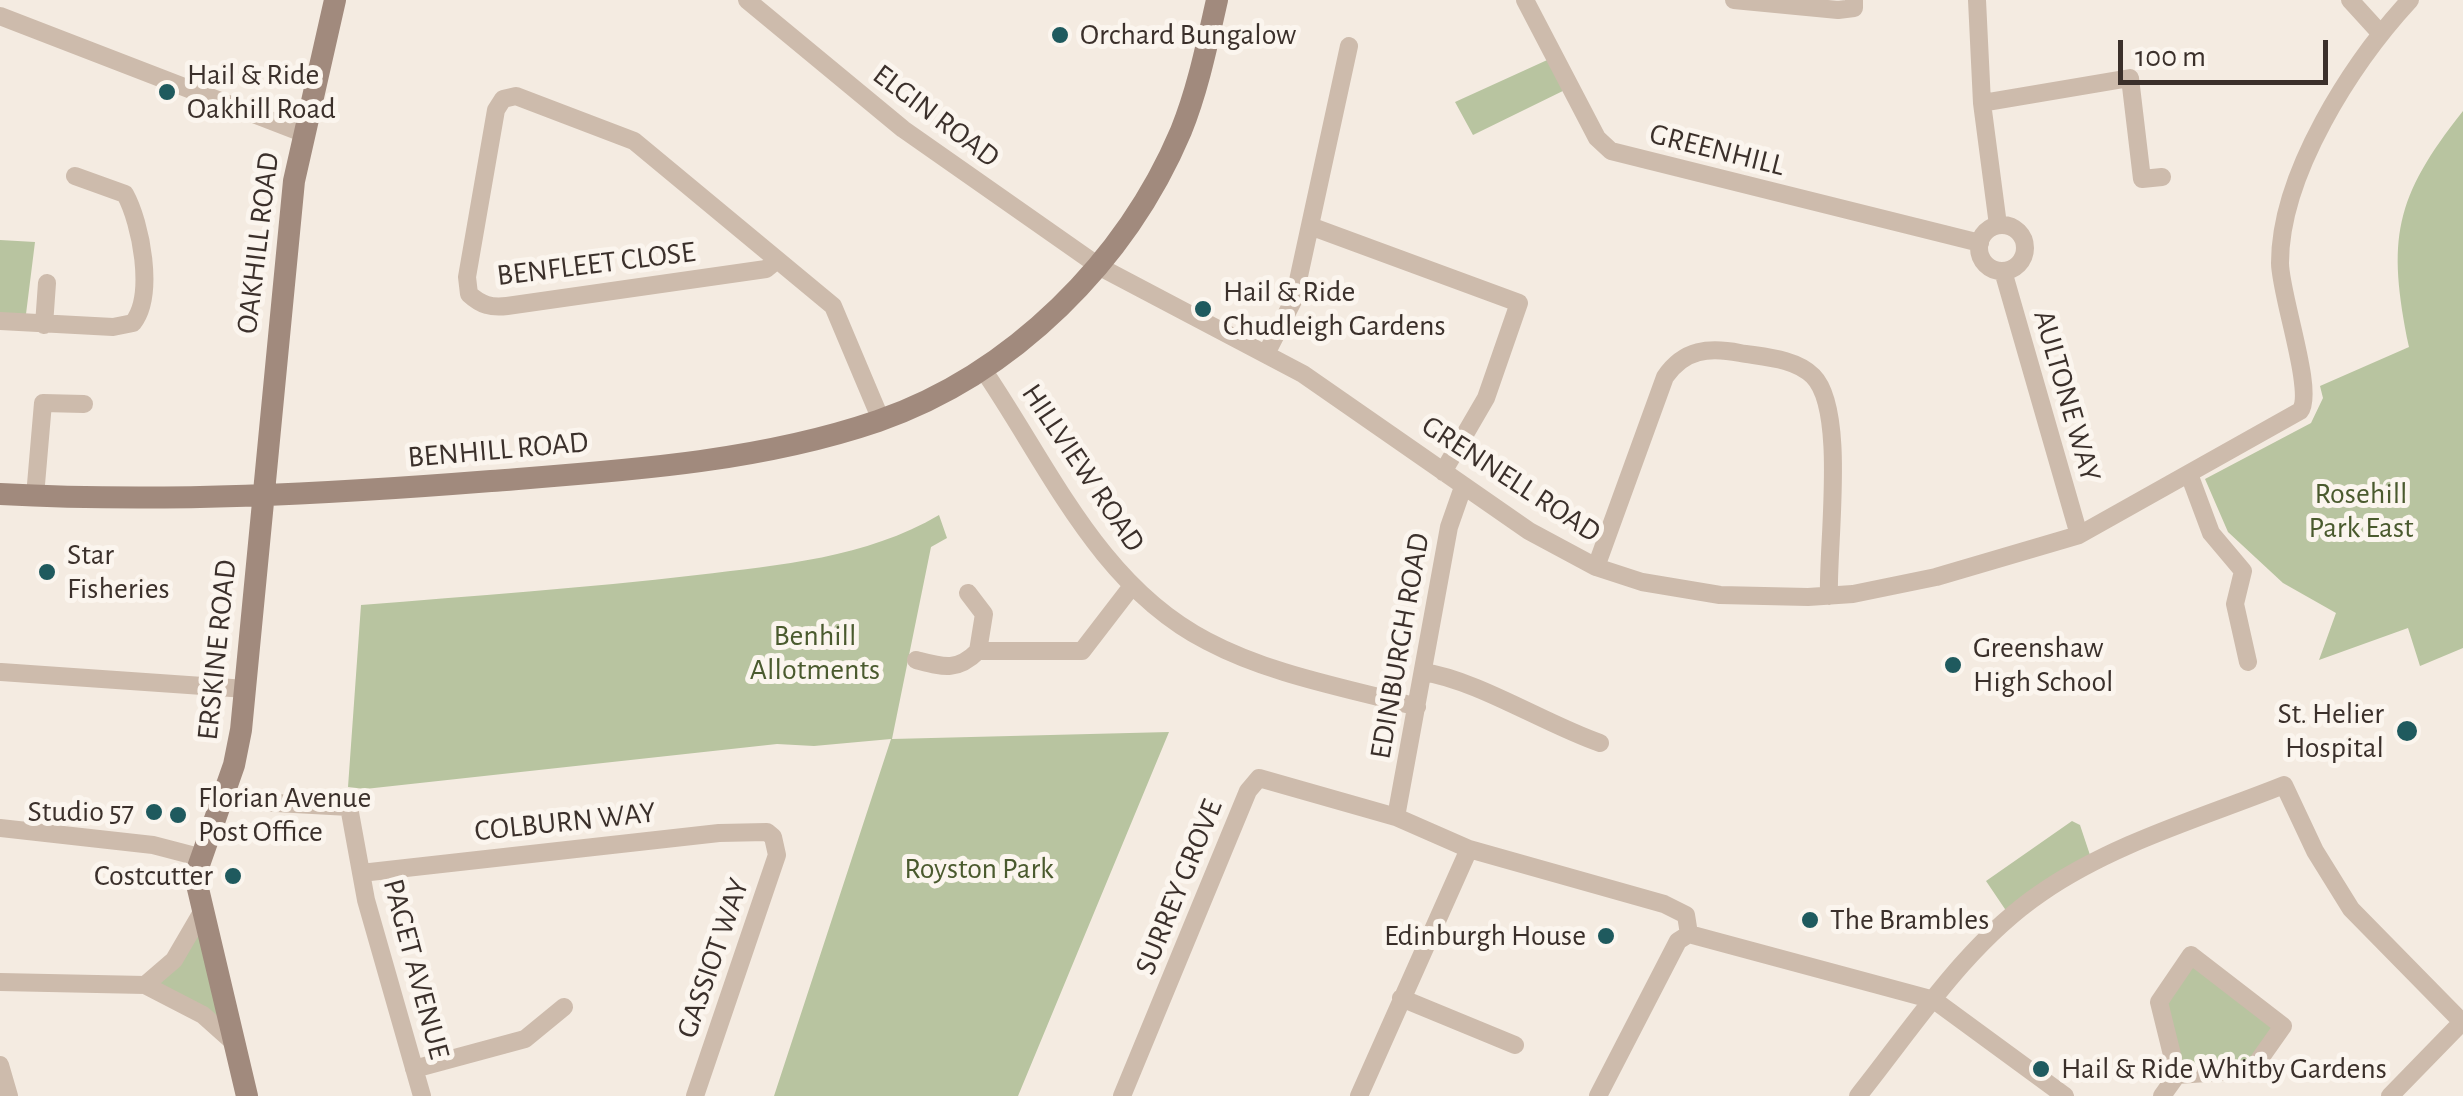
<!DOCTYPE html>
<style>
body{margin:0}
#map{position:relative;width:2463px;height:1096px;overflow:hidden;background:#f4ebe1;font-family:"Alegreya Sans",sans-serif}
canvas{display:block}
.scale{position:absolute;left:2118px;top:40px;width:210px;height:45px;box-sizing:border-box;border:5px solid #3b302b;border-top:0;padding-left:12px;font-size:30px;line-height:35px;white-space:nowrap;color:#3b302b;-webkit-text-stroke:8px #fbf5ee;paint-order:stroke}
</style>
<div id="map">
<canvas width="2463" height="1096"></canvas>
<div class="scale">100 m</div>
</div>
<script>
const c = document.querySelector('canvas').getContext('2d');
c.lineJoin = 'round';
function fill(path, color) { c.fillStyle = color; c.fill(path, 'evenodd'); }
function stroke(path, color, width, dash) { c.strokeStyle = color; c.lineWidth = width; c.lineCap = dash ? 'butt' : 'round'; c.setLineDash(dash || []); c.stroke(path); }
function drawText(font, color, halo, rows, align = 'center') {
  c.font = font + ' "Alegreya Sans",sans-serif'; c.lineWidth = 10; c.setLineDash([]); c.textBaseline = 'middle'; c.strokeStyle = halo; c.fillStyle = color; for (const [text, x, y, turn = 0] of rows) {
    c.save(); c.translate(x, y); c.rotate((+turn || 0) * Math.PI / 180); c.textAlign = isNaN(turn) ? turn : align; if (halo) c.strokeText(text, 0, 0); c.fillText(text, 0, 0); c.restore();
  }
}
fill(new Path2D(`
 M1556,56L1571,87L1473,135L1455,102Z
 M2463,111V648L2420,666L2408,628L2319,660L2336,613L2283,583L2228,532L2205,479L2311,423L2323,398L2320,386L2409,347C2387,239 2394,198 2463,111Z
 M0,240L35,242L25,322L0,321Z
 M939,515L947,538L931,547L892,739L1169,732L1018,1096H774L891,739L814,746L777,744L365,789L348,787L361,605C473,596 585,588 697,575C780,565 866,558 939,515Z
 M2072,821L2080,825L2092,861L2009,915L1986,881Z
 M201,920L226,1033L150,984Z
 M2191,955L2283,1026L2252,1070L2177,1075L2159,1002Z`), '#b8c4a0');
stroke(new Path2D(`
 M747,0L903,129L1100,267L1303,374L1529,531L1596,567L1642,582L1720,595L1808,597L1853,594L1936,577L2079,535L2300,411C2315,393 2280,294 2280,263C2280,174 2352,63 2410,0
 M1525,0L1597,138L1611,151L1980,243
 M1734,0L1838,10L1854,8V0
 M1977,0L1982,103L1998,225
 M2350,0L2381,34
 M0,16L303,133
 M1982,103L2130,78L2142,179L2162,177
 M1979 248a23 23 0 1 1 46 0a23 23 0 1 1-46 0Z
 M1310,226L1519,303L1486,398L1443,472
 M777,260L766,269L507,306C491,308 481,305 469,294L467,277L496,110L503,99L516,96L634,141L833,306L881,420
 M2003,271L2079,535
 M0,321L113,327L133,323C155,295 141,223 125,194L75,176
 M44,325L47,283
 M1267,352L1294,299L1349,46
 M982,368C1048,464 1098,585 1207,641C1271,675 1347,688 1417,707
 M2189,474L2211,533L2243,571L2235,604L2248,662
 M35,496L43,403L84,404
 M1596,567L1665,377C1684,349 1709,347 1740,353C1763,357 1795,358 1813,376C1847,410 1827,546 1829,596
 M968,593L984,614L978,651
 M916,660C943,667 957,672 978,651H1082L1132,586
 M1,672L246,689
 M1423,672C1477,680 1545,724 1600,743
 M221,800L349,807L366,900L422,1096
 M1396,817L1449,527L1463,487
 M0,828L153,845L199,857
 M361,873L719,833L767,832L773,837L777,855L695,1096
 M0,982L145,985L203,1015L231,1040
 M145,985L174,960L202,912
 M1401,998L1515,1045
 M0,1065L9,1096
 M414,1069L525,1039L564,1007
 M1122,1096L1248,791L1259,778L1396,817L1469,849L1664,904L1686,915L1689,934L1934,1000L2065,1096
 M1359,1096L1469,849
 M1598,1096L1678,941L1689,934
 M1858,1096C1914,1026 1966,944 2041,893C2113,843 2204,817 2284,785L2315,851L2351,909L2463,1023
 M2162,1096L2177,1075L2159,1002L2191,955L2283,1026L2252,1070L2177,1075
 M2390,1096L2462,1022`), '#cdbbac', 18);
stroke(new Path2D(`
 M0,494C164,503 327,494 491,481C619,471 755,463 878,421C1013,374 1126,261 1181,131C1198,89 1207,44 1217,0
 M247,1096L195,876L234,765L241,730L294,181L335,0`), '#a18a7d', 22);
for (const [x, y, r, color] of [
 [1060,35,10,"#1f5a5e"],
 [167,92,10,"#1f5a5e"],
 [1203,309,10,"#1f5a5e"],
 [47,572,10,"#1f5a5e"],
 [1953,665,10,"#1f5a5e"],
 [2407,731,12,"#1f5a5e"],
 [154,812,10,"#1f5a5e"],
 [178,815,10,"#1f5a5e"],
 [233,876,10,"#1f5a5e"],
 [1810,920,10,"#1f5a5e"],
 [1606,936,10,"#1f5a5e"],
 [2041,1069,10,"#1f5a5e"]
]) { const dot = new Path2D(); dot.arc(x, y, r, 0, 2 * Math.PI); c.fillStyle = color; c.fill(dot); stroke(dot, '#fbf5ee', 4); }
drawText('30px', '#3b302b', '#fbf5ee', [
 ["Orchard Bungalow",1080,35],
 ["Hail & Ride",187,75],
 ["Oakhill Road",187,109],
 ["Hail & Ride",1223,292],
 ["Chudleigh Gardens",1223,326],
 ["Star",67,555],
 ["Fisheries",67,589],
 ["Greenshaw",1973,648],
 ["High School",1973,682],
 ["St. Helier",2384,714,"right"],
 ["Hospital",2384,748,"right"],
 ["Florian Avenue",198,798],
 ["Post Office",198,832],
 ["Studio 57",134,812,"right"],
 ["Costcutter",213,876,"right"],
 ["The Brambles",1830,920],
 ["Edinburgh House",1586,936,"right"],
 ["Hail & Ride Whitby Gardens",2061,1069]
], 'left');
drawText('30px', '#3b302b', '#fbf5ee', [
 ["ELGIN ROAD",936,116,37],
 ["GREENHILL",1717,150,14],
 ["OAKHILL ROAD",258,243,-83],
 ["BENFLEET CLOSE",596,264,-7],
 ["AULTONE WAY",2067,396,74],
 ["BENHILL ROAD",498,450,-5],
 ["HILLVIEW ROAD",1083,468,56],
 ["GRENNELL ROAD",1511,479,33],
 ["EDINBURGH ROAD",1400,646,-80],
 ["ERSKINE ROAD",217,650,-84],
 ["COLBURN WAY",565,822,-6],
 ["SURREY GROVE",1179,887,-68],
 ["GASSIOT WAY",713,958,-71],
 ["PAGET AVENUE",416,969,75]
]);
drawText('30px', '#4a5a2e', '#fbf5ee', [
 ["Rosehill",2361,494],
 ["Park East",2361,528],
 ["Benhill",815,636],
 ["Allotments",815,670],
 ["Royston Park",979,869]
]);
</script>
